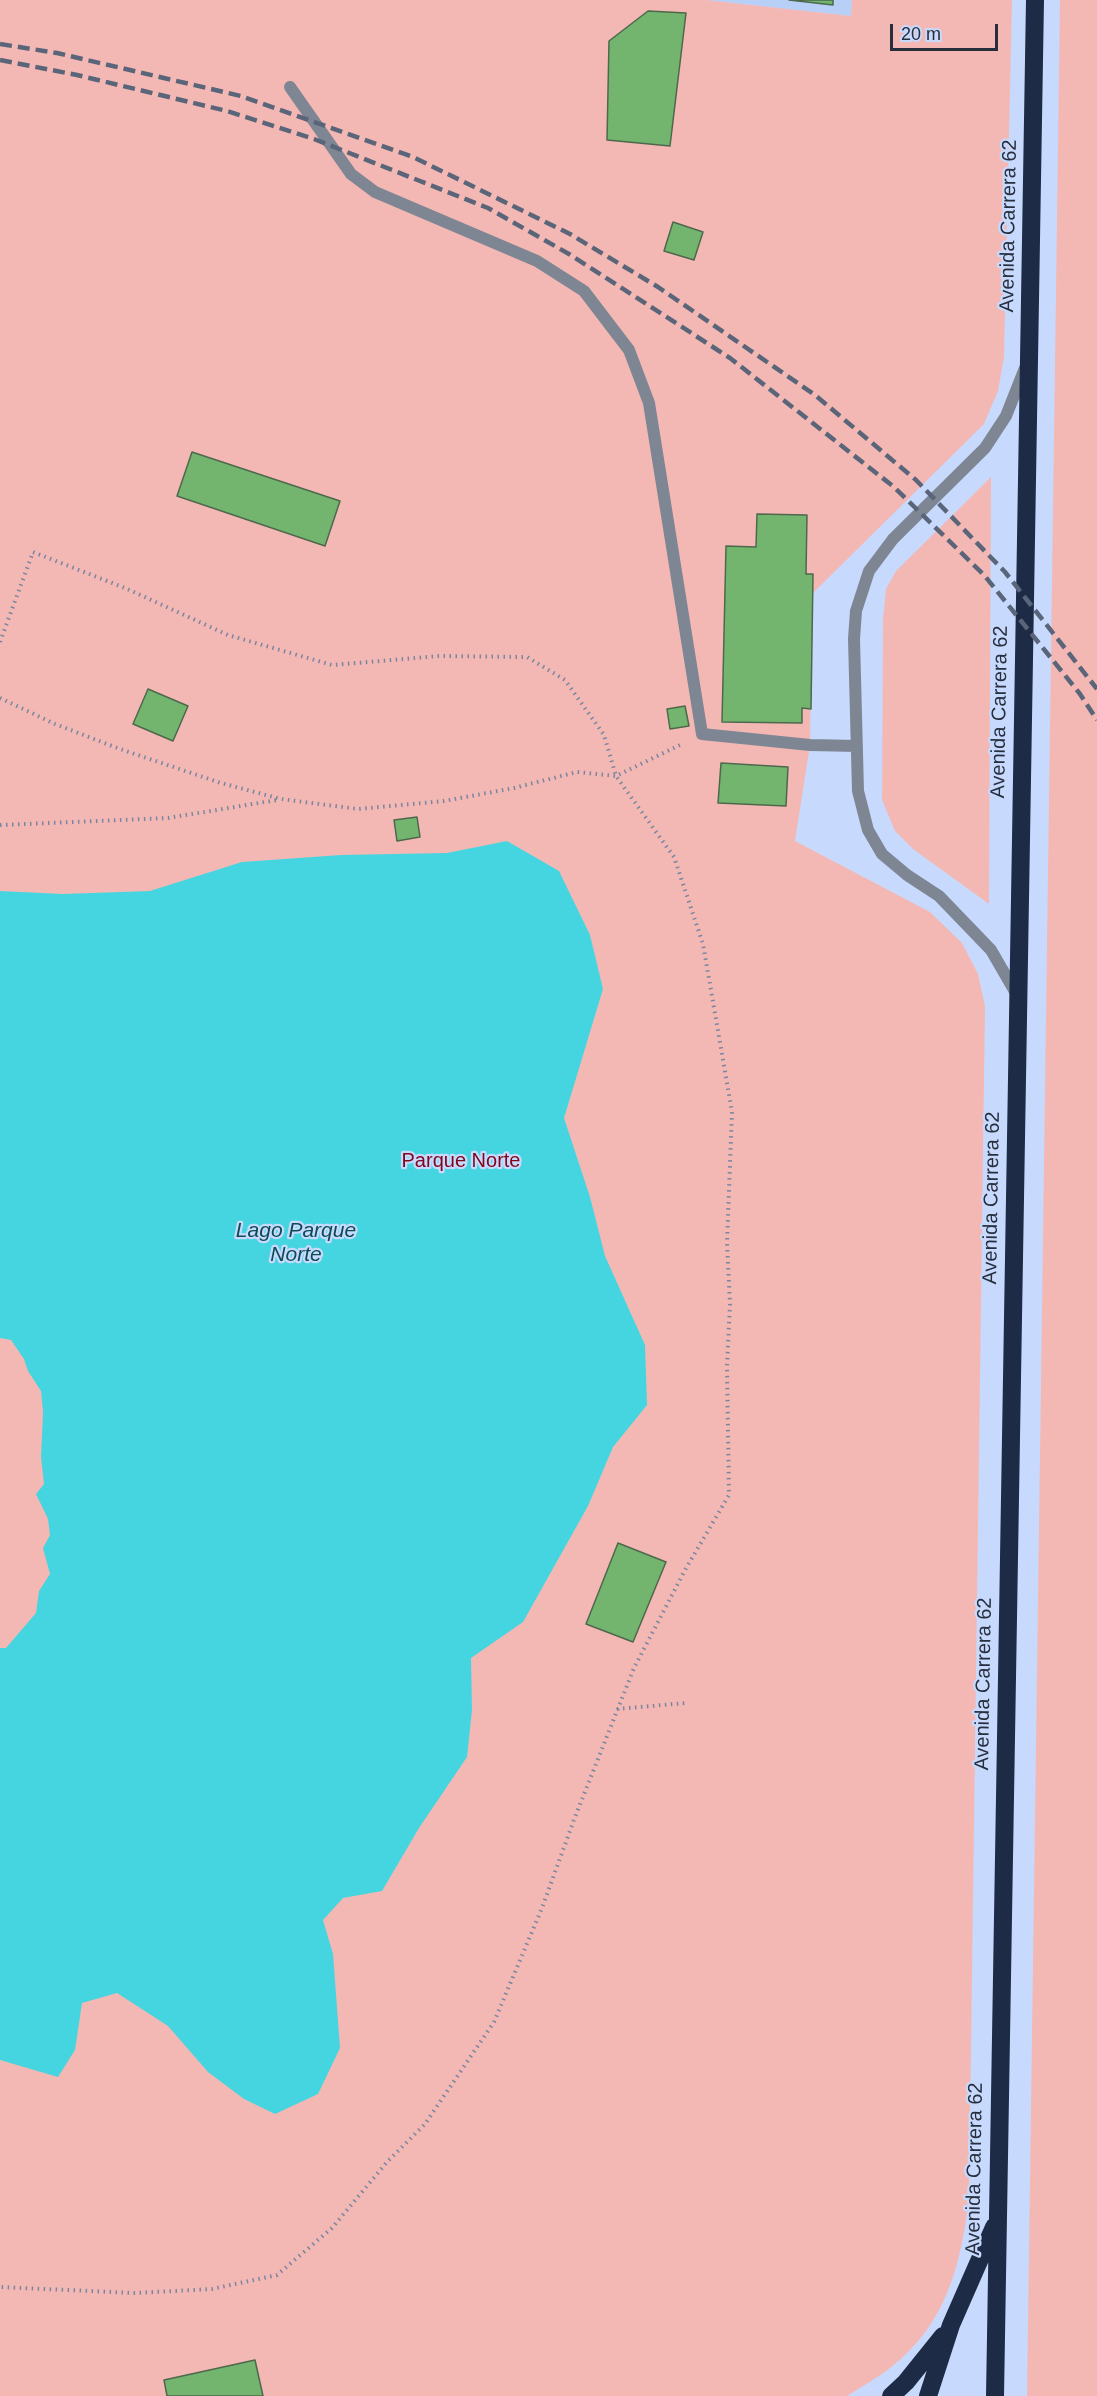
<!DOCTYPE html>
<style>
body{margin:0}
#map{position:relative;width:1097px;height:2396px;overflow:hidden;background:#c7dafe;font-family:Helvetica,sans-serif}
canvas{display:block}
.scale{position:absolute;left:890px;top:24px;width:108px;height:27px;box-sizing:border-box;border:3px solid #272e3c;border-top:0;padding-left:8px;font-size:18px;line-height:21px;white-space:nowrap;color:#272e3c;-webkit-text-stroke:4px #c7dafe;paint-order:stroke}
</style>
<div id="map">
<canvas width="1097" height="2396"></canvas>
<div class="scale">20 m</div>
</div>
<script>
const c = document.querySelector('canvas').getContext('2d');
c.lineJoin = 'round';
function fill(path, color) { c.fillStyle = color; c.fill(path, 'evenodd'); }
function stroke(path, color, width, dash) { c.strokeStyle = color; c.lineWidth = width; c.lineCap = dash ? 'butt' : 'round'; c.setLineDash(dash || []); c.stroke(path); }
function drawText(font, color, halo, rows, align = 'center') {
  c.font = font + ' Helvetica,sans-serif'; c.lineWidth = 4.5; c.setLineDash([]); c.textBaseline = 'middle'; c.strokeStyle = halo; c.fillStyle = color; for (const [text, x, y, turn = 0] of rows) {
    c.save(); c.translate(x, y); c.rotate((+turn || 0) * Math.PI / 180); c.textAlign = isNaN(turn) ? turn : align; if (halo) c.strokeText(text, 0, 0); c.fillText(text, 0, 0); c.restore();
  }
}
fill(new Path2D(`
 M706,0H852L851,16Z`), '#b8cff8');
fill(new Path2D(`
 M0,0H706L851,16L852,0H1012L1004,357L998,391L984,424L812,594L810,745L795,841L930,912L962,943L978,974L985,1006L969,2198C961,2265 946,2325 890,2368C876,2379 861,2387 847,2396H0Z
 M1060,0H1097V2396H1027Z
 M991,477L989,904L913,849L895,831L882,800L883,619L886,589L896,571Z`), '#f4b8b4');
fill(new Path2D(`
 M507,841L559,871L590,935L603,989L564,1118L590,1197L605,1256L645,1345L647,1405L613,1447L588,1506L523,1622L471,1658L472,1710L467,1757L419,1828L382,1891L343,1898L323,1920L333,1954L340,2048L318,2094L275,2114L244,2099L208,2072L168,2026L117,1993L82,2003L75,2050L58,2077L0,2060V1648H6L36,1613L39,1591L50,1574L43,1548L50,1535L48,1519L36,1494L44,1484L41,1457L43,1412L41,1391L28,1371L24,1359L11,1340L0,1338V891L63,894L150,891L242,862L341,855L447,853Z`), '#45d5e0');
const building = new Path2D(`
 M789,0H833V5Z
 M648,11L686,13L670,146L607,140L609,41Z
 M673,222L703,232L694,260L664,251Z
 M192,452L340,501L325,546L177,496Z
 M757,514L807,515L806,574H813L811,709L802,708V723L722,722L726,546L756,547Z
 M148,689L188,706L173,741L133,724Z
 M685,706L689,726L670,729L667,709Z
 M721,763L788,767L786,806L718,803Z
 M417,817L420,837L397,841L394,820Z
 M618,1543L666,1562L633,1642L586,1624Z
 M255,2360L263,2396H167L164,2380Z`);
fill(building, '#73b56f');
stroke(building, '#4e684c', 1.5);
stroke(new Path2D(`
 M0,642L33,552L125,588L228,635L332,665L439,656L527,657L565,680L604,735L616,776L674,857L703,944L732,1112L727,1243L730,1304L727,1366L729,1495L685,1570L634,1668L575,1817L542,1908L494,2022L425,2124L387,2162L332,2228L277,2275L212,2289L135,2293L0,2287
 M0,698L55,724L120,749L221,783L281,799L358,809L444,801L514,788L577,772L616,776L680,745
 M0,825L168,818L277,800
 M617,1709L686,1703`), '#7986a0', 4, [1.5, 4.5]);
stroke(new Path2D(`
 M290,87L351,174L375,192L537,261L584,291L629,350L649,403L702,734L810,745L857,746
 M1017,995L991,950L939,896L907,875L882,854L868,830L858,791L854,639L856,611L869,571L893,539L985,448L1006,416L1025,368`), '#7e8694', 12);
stroke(new Path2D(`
 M891,2396L906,2382L943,2336
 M928,2396L951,2325L994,2227
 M995,2396L1035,0`), '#1d2b46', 18);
stroke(new Path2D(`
 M0,44L57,53L241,96L413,157L570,234L658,287L815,395L916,480L1005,572L1097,689
 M0,60L77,75L227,111L314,139L488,208L569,254L730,358L894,487L984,575L1080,694L1097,720`), '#5a657a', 4.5, [12, 6]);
drawText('20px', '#272e3c', '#c7dafe', [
 ["Avenida Carrera 62",1009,226,-89],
 ["Avenida Carrera 62",1000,712,-89],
 ["Avenida Carrera 62",992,1198,-89],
 ["Avenida Carrera 62",984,1684,-89],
 ["Avenida Carrera 62",975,2169,-89]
]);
drawText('20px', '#800619', '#c7dafe', [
 ["Parque Norte",461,1161]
]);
drawText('italic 21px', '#0d4c51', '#c7dafe', [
 ["Lago Parque",296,1231],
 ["Norte",296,1255]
]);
</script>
